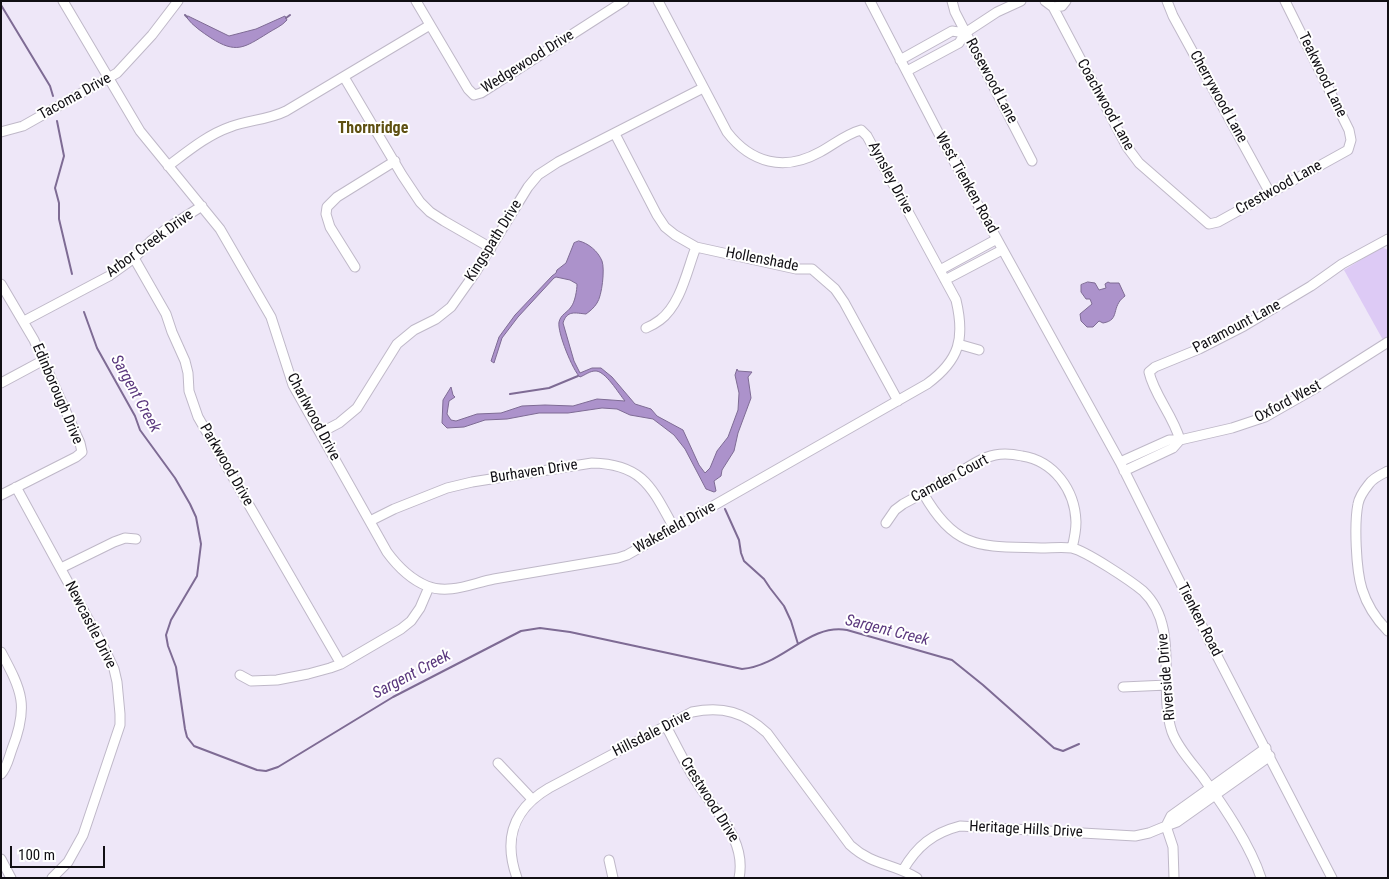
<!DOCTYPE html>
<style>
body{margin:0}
#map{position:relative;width:1389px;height:879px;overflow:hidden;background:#eee7f8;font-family:"Roboto Condensed",sans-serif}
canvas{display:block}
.frame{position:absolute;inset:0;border:2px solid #110f14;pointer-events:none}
.scale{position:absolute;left:10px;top:846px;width:95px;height:22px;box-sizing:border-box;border:2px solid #110f14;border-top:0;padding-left:6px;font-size:15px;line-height:18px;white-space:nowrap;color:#110f14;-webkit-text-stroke:4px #fff;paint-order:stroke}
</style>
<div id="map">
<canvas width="1389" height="879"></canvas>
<div class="frame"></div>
<div class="scale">100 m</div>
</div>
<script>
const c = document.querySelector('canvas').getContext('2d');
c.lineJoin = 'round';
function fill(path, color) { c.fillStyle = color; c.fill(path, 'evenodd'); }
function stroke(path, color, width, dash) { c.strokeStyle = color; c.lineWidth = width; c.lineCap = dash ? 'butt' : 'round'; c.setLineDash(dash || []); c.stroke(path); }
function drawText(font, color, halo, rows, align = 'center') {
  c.font = font + ' "Roboto Condensed",sans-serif'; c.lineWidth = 4; c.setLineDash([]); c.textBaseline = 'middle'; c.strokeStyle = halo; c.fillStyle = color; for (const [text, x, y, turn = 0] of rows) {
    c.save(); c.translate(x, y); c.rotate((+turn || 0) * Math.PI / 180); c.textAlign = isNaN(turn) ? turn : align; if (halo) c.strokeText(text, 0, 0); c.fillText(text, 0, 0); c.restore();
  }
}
fill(new Path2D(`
 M1382,247L1388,250V336L1383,340L1344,270Z`), '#ddcaf5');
const water = new Path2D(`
 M188,16L229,36L256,29L285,16L287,20C282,26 274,29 268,33C244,48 236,54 211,38C202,32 193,26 187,18Z
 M579,241C588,243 598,251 602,261C605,269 602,296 597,303C594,308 590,311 586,314C575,313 567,310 563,323L574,361L580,373L592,368H601L612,377L635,404L651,409L657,416L683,430L699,465L705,473L710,468L717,451L728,437L738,410L739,393L735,375L737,369L738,371L752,372L748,377L751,398L738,433L734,451L722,470L721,476L714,481L716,491L714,492L706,489L685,449L674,435L653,419L630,415L617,409L602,408L568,413H539L507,419L485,420L464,427L447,428L442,423L443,400L451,387L453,395L455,397L449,401L447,414L451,420L456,421L477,414L501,413L522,406L545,405L573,406L597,399L625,401C619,394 605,370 595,371C590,371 585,375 580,377C573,371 557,332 559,322C561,314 567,313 571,307C575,302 577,290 577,284L570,280L556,277L554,278L518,317L502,338L494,363L491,361L499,337L515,315L552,276L556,273L557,270L566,263L574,243Z
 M1088,282L1095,283L1099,290L1106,288L1105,284L1108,282L1110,283H1119L1125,296C1110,307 1121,320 1103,323L1099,321L1093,327H1087L1081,321L1080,314L1092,304L1090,299H1086L1081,292V285Z`);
fill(water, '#ac92cb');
stroke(water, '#7e6b94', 1);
stroke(new Path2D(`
 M1,5L50,86L53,96
 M185,15L187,17
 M286,18L290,15
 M57,121L64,156L55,188L59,203V219L72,274
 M84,312L97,348L135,416L140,430L175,478L190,504L196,517L201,544L197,576L171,620L166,635L168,646L176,667L185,729L187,737L194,746L257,770L266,771L278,767L393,697L521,631L540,628L570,632L742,669C782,666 809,623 847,630L952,660L983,685L1054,748L1063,751L1079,744
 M510,394L549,388L578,376
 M725,509L739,540L741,553L744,561L764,579L770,588L784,606L791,621L798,644`), '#7e6b94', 2);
const minor = new Path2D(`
 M63,1L140,131L220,229L271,317L293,385L387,552C398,567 410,579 427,586C449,595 473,583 494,579C535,572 577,565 618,558L627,555L927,384C960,360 965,338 956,300L867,136L861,130C846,134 833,145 820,152C784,172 751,163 727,132L658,1
 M416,1L468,89L474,95L481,93L624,1
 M870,1L940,136L1120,462L1214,650L1332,878
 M952,1L955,12L1032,161
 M1045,1L1053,7L1062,6L1066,1
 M1167,1L1173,16L1270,193
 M1053,7L1127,147L1139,163L1209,224L1218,222L1348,150L1351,140L1349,130L1285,1
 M900,60L952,31L965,33
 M907,71L959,43L965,33L997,12L1021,1
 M344,77L402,175L420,202L430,212L444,221L491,248
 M1,132L23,126L117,73L152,35L178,1
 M615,134L657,215L665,227L675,235L696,247L796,269H812L835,289L844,302L898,401
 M168,166C187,152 207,135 230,127C248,120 268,120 286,111L430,25
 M134,258L166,314L172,332L185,361L188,373L189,391L198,417L341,664
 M355,267L330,227L326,214L327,207L337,197L395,161
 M940,270L997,239
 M945,280L1002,250
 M1,284L34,340L80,443L82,452L76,457L1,495
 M24,321L109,276L134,258L152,240L166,229L202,206
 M646,328C651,326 656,323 660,320C681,304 687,270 696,247
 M958,344L979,350
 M1,383L42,361
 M320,433L339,423L357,408L397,344L414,330L436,319L451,307L475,273L528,187L538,175L558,162L703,88
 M1180,440C1173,415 1154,395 1149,372L1155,367L1199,349L1244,326L1311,286L1342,264L1388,239
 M1120,462L1169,440H1180L1232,428L1265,417L1314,389L1388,342
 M1124,471L1173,448L1180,440
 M1388,471C1382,474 1373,478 1369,484C1365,489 1359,498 1358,504C1354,524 1356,570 1362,589C1367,605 1376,619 1388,631
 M16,487L105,650L114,669L117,682L120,714V725L83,835L68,862L52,878
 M923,493C956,551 981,546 1041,548C1051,548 1062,547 1072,548C1086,551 1131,581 1143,591C1181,627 1157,687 1172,732C1178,748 1192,763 1202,776C1223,805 1250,844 1261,878
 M370,521L394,509L447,488L472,482L592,463C643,464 652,488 674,528
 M886,523L895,510L903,504C920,495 937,485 954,476C967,468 980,458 995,455C1004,453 1013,454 1022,456C1054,461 1075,490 1076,522C1076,531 1074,540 1072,548
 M61,568L114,542L125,538L136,539
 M1,652C22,691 29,706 12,749C9,757 7,768 1,774
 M240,675L251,681L277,680L308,674L330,668L341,664L401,629L411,621L420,608L429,587
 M1123,687L1167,685
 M666,726C676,745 685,764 696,781C714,811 747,839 739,878
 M1266,748L1171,816L1166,826L1177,822L1270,756
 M498,763L532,799
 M1,859L11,878
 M609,860L613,878
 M903,870C917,846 933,833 960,826L1135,836L1149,833L1166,826L1173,847L1174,878
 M517,878C503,839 513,809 549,788L692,712C723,706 744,712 767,733L850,845C873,866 893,863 917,878`);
stroke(minor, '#bfb8c8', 11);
stroke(minor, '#fff', 9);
drawText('15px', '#110f14', '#fff', [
 ["Wedgewood Drive",528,62,-32],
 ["Teakwood Lane",1322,75,64],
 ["Rosewood Lane",991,81,62],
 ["Tacoma Drive",75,97,-29],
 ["Cherrywood Lane",1218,97,61],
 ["Coachwood Lane",1105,105,61],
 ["Aynsley Drive",890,178,62],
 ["West Tienken Road",966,183,61],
 ["Crestwood Lane",1279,188,-29],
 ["Kingspath Drive",494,241,-58],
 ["Arbor Creek Drive",150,244,-36],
 ["Hollenshade",762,260,11],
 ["Paramount Lane",1237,327,-28],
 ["Edinborough Drive",57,394,67],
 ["Oxford West",1288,402,-28],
 ["Charlwood Drive",313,417,62],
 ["Parkwood Drive",226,465,60],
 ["Burhaven Drive",534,472,-9],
 ["Camden Court",950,479,-28],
 ["Wakefield Drive",675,528,-29],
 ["Tienken Road",1199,620,63],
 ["Newcastle Drive",90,625,63],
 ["Riverside Drive",1167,677,-95],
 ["Hillsdale Drive",652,734,-27],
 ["Crestwood Drive",709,800,58],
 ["Heritage Hills Drive",1026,830,3]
]);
drawText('bold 16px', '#5e4f11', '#fff', [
 ["Thornridge",373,129]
]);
drawText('italic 16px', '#5b387e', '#fff', [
 ["Sargent Creek",135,394,61],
 ["Sargent Creek",887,631,14],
 ["Sargent Creek",412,675,-28]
]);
</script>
